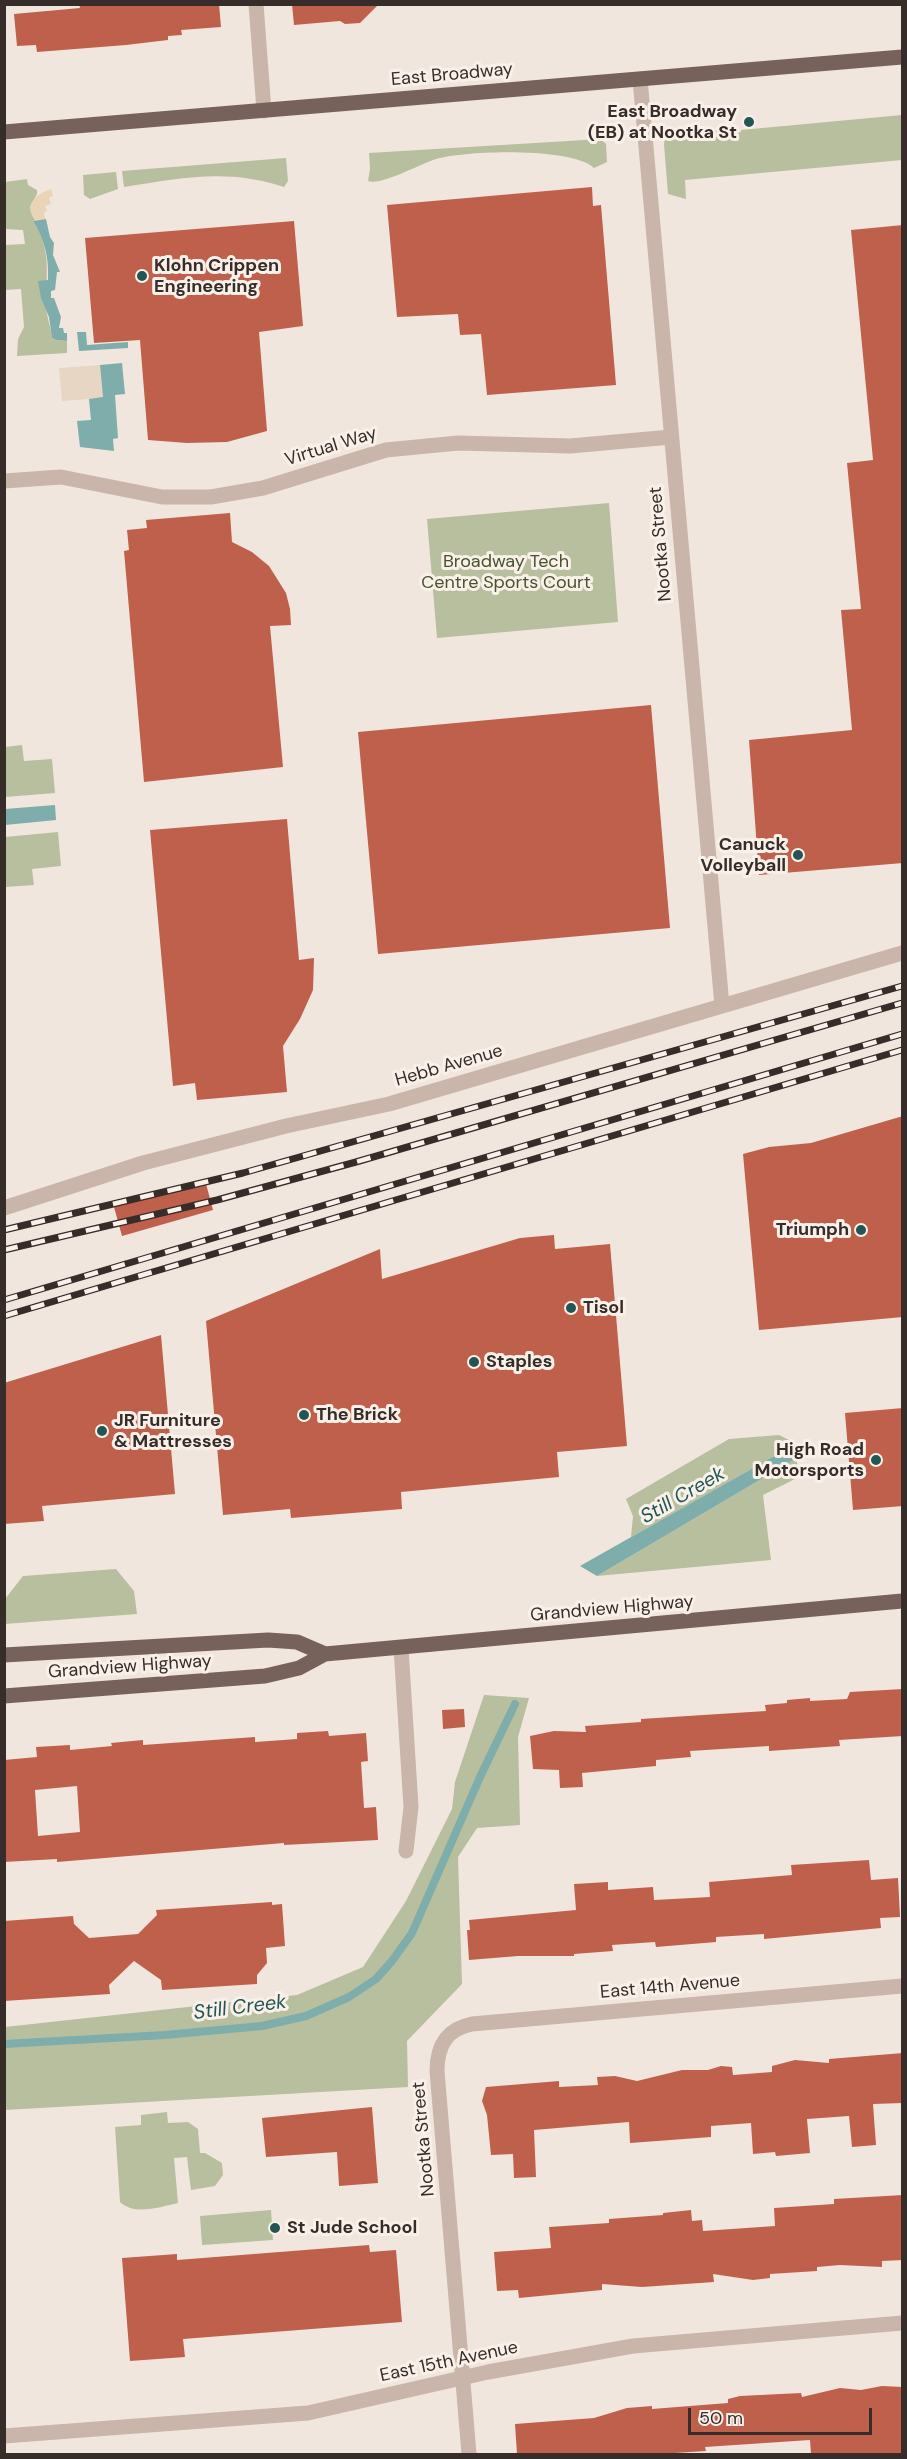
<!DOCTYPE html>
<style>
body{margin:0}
#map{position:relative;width:907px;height:2459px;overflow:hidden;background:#f1e6dd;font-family:"DM Sans",sans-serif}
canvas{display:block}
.frame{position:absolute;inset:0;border:6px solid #362c29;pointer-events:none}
.scale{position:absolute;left:688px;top:2408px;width:184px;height:27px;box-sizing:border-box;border:3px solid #362c29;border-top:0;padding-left:8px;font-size:18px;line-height:21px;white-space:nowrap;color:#362c29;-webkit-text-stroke:4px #f9f1e9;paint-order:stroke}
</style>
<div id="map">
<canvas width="907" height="2459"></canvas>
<div class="frame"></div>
<div class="scale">50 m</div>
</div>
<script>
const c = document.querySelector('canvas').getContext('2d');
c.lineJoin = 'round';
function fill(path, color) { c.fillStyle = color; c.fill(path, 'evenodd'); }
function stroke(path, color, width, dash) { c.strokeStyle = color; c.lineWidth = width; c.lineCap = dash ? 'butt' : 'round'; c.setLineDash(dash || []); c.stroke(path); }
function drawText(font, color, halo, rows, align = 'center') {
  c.font = font + ' "DM Sans",sans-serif'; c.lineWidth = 6; c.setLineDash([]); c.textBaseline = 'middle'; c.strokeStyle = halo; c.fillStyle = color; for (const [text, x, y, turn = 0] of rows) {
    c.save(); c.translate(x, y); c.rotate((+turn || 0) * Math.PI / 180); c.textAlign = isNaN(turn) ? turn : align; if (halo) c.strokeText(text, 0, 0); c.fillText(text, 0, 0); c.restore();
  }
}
fill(new Path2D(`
 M902,115V160L685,180L686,199L668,194L664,144L665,138L675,135L720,130L721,134L741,132V130Z
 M601,139L606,144L607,162L594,168C573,147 465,150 436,159C420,164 381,186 368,181L370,169L369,153Z
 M286,158L288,181L284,187C228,168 180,178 124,187L122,171Z
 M116,172L118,189L90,199L84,195L83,175Z
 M27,179L28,185L37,190V194L30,207L35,220L33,221C52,249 46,274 46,305C46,315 51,327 52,338L56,340L67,341V353L17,356L18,339L24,327L21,289L5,290V245L25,244L23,230L5,229V182Z
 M609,503L618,622L437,638L427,519Z
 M22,745L24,761L52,759L55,793L5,797V747Z
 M58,832L61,866L32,869L34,885L5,887V837Z
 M779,1435L789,1440L790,1447L631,1537L633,1516L626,1499L729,1439Z
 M797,1458V1478L763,1495L771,1560L597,1576Z
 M116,1569L134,1591L137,1614L5,1624V1599L23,1576Z
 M484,1695L529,1698L518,1737L520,1825L477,1828L458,1857L462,1984L407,2041L408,2087L5,2110V2027L297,1995L363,1967L406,1901L452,1809L455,1782Z
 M167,2112L168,2123L188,2122L198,2129L200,2153H205L222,2163L223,2175L215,2186L191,2190L187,2157L174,2158L178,2203C160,2207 135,2216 120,2202L115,2127L141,2125V2115Z
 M271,2210L273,2240L202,2245L200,2216Z`), '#b7bf9e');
fill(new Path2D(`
 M51,189L53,196L49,198L51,204L45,206L47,211L44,212L45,219L35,220C23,204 37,194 51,189Z`), '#ead4b6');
fill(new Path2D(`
 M100,365L103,398L62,401L59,368Z`), '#e8d6c5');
fill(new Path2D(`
 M46,219L50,237L54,243L53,255L60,272H57L55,290L51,291V298H54L61,317L59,328H63L64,333H67V341L56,340L52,338L49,317L41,298L38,281L48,280C49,258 45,240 33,221Z
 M77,332H86L87,345L128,342V348L79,351Z
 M122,363L125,394L115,395L118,438L113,439L114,451L80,447L77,421L91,420L89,399L103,397L100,365Z
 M55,805L56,820L5,825V809Z
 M790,1447L797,1458L597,1576L580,1566Z`), '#7eadab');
stroke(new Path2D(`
 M4,2044L165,2035L262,2026L306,2016L349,1997L376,1979L392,1961L412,1933L480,1777L515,1704`), '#7eadab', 8);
fill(new Path2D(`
 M79,4H219L221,27L181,30L182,35L168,36V40L126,45L37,52L36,45L17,46L14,14L80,8Z
 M292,4H379L360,23L345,24L340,21L294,25Z
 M592,187L593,206L601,205L616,385L487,395L481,334L460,335L458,314L397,317L387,205Z
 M294,221L303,326L259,332L267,431L227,442L187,443L148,440L140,340L94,343L85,238Z
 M903,225V863L759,875L749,740L852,730L841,610L861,609L847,463L873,460L851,230Z
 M230,513L232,542L252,552L269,566L286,593L290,609L291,625L270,626L283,767L144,782L124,551L129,550L127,530L147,528L146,520Z
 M651,705L670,928L378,954L358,732Z
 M287,819L299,960L314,958L313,990L300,1019L283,1046L287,1092L197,1100L195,1083L173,1086L150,830Z
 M903,1116V1317L759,1330L743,1154L769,1147L811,1143Z
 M205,1180L213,1210L122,1236L114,1207Z
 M554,1235L555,1249L610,1244L627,1446L557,1452L559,1477L401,1492L402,1509L291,1518L290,1509L223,1515L206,1321L380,1249L382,1279L520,1238Z
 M161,1335L175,1494L42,1506L44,1521L4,1524V1383Z
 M903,1408V1506L853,1510L845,1413Z
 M903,1689V1736L839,1740L840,1746L769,1751V1746L690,1751L691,1757L656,1760V1766L582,1773L583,1787L560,1788L559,1770L533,1769L530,1736L554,1731L586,1732L585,1726L641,1722V1719L766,1711L765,1705L787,1703V1700L810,1698V1701L847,1699L850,1692Z
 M464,1709L465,1727L443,1729L442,1710Z
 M328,1731L329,1736L366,1733L368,1761L361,1762L364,1808L376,1807L378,1840L284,1845V1843L57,1862V1859L4,1862V1760L37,1757L36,1747L70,1745V1750L112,1746L111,1743L143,1740V1745L255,1737V1742L297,1739V1733ZM77,1786L80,1832L38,1836L35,1790Z
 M869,1860L871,1880L898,1878L900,1917L880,1918L881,1928L764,1939V1934L716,1937V1942L656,1947L655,1942L612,1945L613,1951L574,1954V1956H518L469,1960L467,1930H470L469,1920L576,1910L574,1884L608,1882V1890L653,1887L654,1900L710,1897L709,1882L792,1875L791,1865Z
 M272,1902V1905L282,1904L285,1946L266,1948L267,1963L257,1975V1984L162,1990L161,1980L134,1961L109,1985L110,1994L4,2001V1921L73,1916L74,1924L89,1938L138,1934L157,1915L156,1910Z
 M903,2053V2103L873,2104L876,2145L852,2147L849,2116L807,2119L810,2153L776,2156L775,2152L753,2154L751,2123L711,2126V2137L630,2143L629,2122L534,2130L536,2177L514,2178L513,2154L491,2155L487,2115L482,2101L486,2087L559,2081V2087L598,2085L597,2077L615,2076L637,2081L682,2070H708L721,2066L732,2067L733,2075L772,2072V2066L795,2060L829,2063V2059Z
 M372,2107L378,2183L339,2186L337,2152L266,2157L262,2118Z
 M903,2195V2260L882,2261V2267L840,2265L817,2267V2271L770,2274V2278L753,2280L713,2274L714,2282L642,2287L602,2284V2290L519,2298L518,2290L497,2291L494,2252L551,2248L549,2227L609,2223V2219L663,2215V2213L691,2210L692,2221L702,2220L703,2231L775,2226L774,2208L834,2204V2199Z
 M369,2245L370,2252L396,2250L402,2322L183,2339L185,2357L130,2361L122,2258L177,2254V2260Z
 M882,2386L903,2387V2454H811L810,2440L705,2447L706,2451L659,2454H517L515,2424L594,2418L627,2408L652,2406V2409L728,2403V2399L740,2396L801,2393L802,2397L840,2388L861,2390Z`), '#bf604d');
stroke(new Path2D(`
 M256,4L264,111
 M640,79L722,1006
 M4,481L61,477L162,497H211L263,488L386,450L458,443L570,446L671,437
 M4,1208L143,1163L286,1126L389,1104L902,953
 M401,1648L411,1807L406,1851
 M4,2436L308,2413L488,2372L633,2346L902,2323
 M469,2454L437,2071C437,2045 447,2029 472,2024L902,1986`), '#c9b5aa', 15);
stroke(new Path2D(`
 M4,132L902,57
 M4,1655L268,1640L297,1642L325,1654
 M4,1696L265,1676L299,1668L325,1654L902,1601`), '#77625b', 15);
const rail = new Path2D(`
 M4,1230L243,1173L902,986
 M4,1250L217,1200L356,1162L902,1003
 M4,1300L902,1034
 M4,1316L902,1050`);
stroke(rail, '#362c29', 7);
stroke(rail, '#f9f1e9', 4.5, [14]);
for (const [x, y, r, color] of [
 [749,122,6,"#215655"],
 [142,276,6,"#215655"],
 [798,855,6,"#215655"],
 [861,1230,6,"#215655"],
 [571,1308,6,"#215655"],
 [474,1362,6,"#215655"],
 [304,1415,6,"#215655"],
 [102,1431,6,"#215655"],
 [876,1460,6,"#215655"],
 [275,2228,6,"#215655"]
]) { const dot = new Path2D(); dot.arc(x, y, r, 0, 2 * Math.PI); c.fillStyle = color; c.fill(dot); stroke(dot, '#f9f1e9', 2); }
drawText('18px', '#362c29', '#f9f1e9', [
 ["East Broadway",452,75,-5],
 ["Virtual Way",331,447,-17],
 ["Nootka Street",661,544,-95],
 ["Hebb Avenue",449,1066,-16],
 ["Grandview Highway",612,1609,-5],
 ["Grandview Highway",130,1667,-4],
 ["East 14th Avenue",670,1987,-5],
 ["Nootka Street",424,2139,-95],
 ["East 15th Avenue",449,2362,-12]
]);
drawText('bold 18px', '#362c29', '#f9f1e9', [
 ["East Broadway",737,112,"right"],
 ["(EB) at Nootka St",737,133,"right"],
 ["Klohn Crippen",154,266],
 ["Engineering",154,287],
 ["Canuck",786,845,"right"],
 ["Volleyball",786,866,"right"],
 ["Triumph",849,1230,"right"],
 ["Tisol",583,1308],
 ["Staples",486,1362],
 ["The Brick",316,1415],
 ["JR Furniture",114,1421],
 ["& Mattresses",114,1442],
 ["High Road",864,1450,"right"],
 ["Motorsports",864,1471,"right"],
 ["St Jude School",287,2228]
], 'left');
drawText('18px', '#48532e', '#f9f1e9', [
 ["Broadway Tech",506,562],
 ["Centre Sports Court",506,583]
]);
drawText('italic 20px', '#215655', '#f9f1e9', [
 ["Still Creek",683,1496,-30],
 ["Still Creek",240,2008,-7]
]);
</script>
